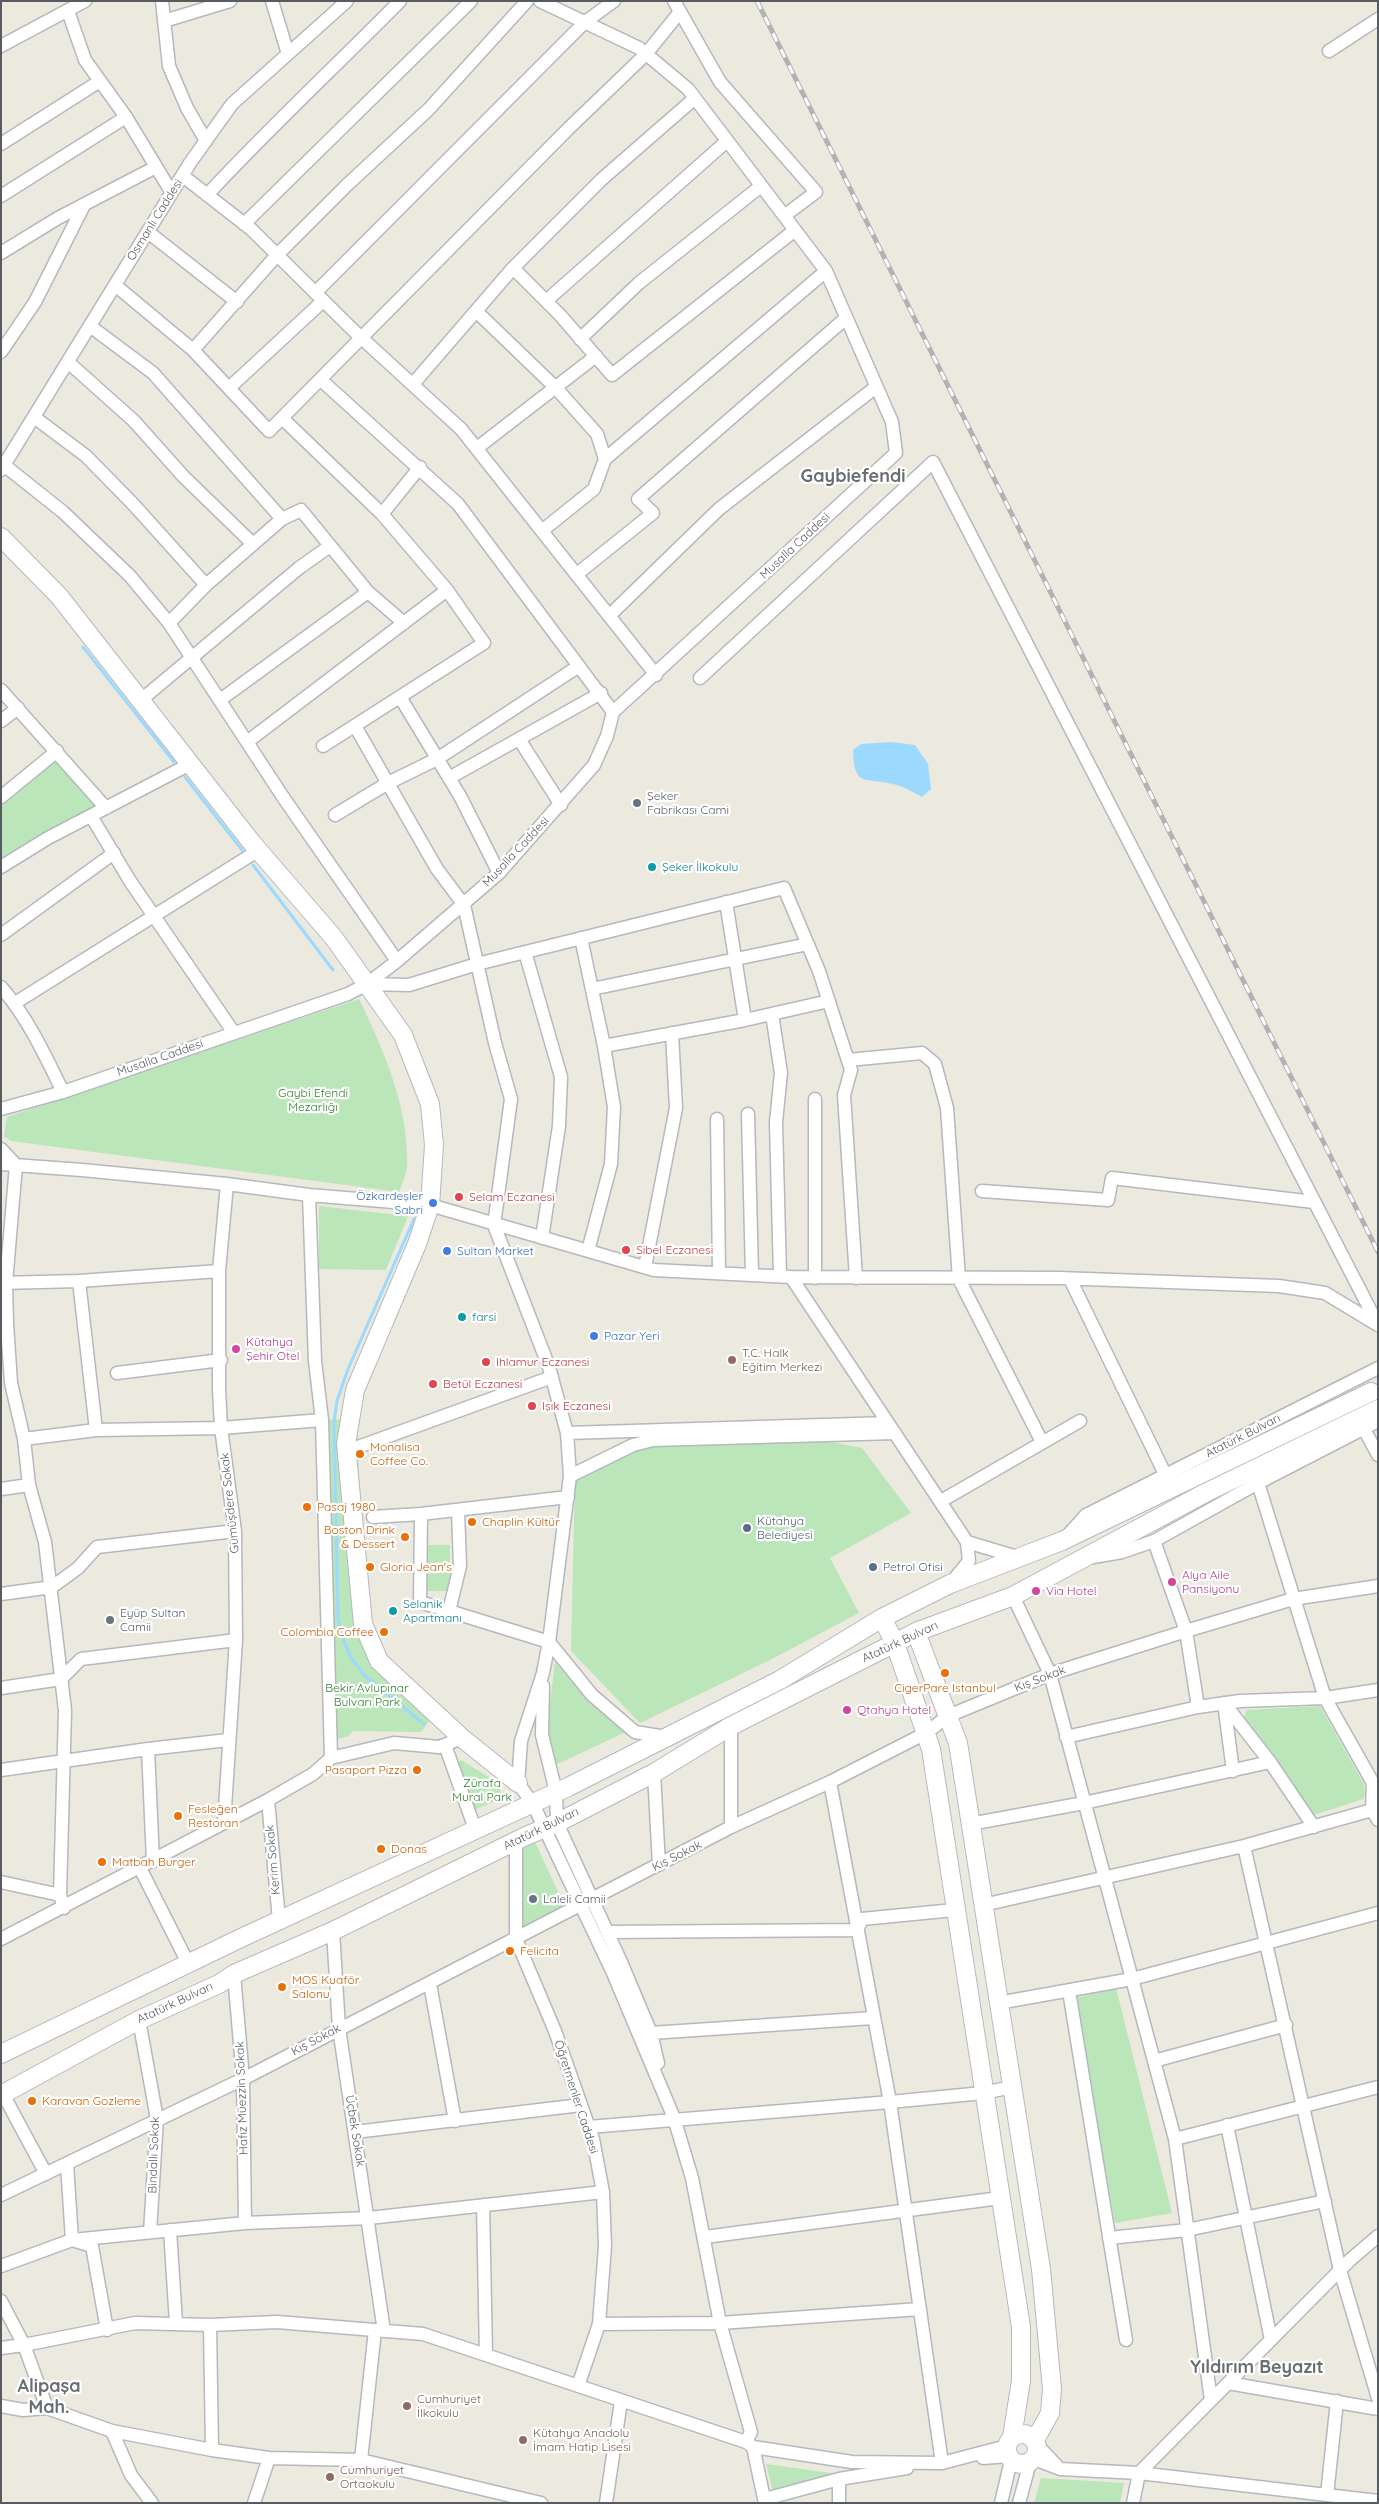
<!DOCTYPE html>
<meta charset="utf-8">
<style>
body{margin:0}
#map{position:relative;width:1379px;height:2504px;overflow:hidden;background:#ece9df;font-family:Quicksand,sans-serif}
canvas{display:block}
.frame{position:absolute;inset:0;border:2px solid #585c61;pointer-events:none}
</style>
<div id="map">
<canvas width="1379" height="2504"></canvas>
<div class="frame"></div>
</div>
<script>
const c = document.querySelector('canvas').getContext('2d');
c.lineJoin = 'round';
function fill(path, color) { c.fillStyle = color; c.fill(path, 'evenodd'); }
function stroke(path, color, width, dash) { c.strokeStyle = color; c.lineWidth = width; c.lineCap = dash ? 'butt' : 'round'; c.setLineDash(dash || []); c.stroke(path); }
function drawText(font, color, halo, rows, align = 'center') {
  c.font = font + ' Quicksand,sans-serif'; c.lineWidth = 4.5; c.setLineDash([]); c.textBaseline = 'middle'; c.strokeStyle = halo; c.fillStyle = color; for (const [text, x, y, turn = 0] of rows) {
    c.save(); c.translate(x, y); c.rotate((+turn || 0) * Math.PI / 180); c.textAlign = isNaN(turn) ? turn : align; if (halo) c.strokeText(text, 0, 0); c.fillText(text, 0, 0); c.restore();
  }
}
fill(new Path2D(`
 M57,755L106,808L5,863L1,858V799Z
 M359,999C384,1051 409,1107 407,1167C406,1175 402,1184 399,1192L11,1141L4,1136L7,1117Z
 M319,1206L408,1216L386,1270L319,1269Z
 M357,1419L363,1624L391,1667L439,1708L421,1732L353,1731L349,1736L332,1741L322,1420Z
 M816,1439L862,1448L911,1513L830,1558L859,1613L770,1660L640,1723L571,1651L575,1476L653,1440Z
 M427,1545H450V1591H427Z
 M555,1662L587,1699L626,1732L553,1766L547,1727Z
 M1320,1706L1364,1784L1365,1795L1363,1799L1314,1815L1244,1717L1247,1710Z
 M461,1760L497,1782L503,1798L474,1810L456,1765Z
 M535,1842L565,1907L520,1931L518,1850Z
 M1116,1988L1172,2213L1115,2223L1075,1998Z
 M766,2464L838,2474L773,2492Z
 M1041,2478L1124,2483L1120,2503H1034Z`), '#bbe6b9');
fill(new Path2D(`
 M891,742L915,745L928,764L931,789L922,797C913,792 903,786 893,784C866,777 854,789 853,750L861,744Z`), '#9cd9ff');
stroke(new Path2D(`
 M83,647L174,762
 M185,777L242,850
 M253,865L333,970
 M414,1219L348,1369L337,1401L334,1422L338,1619L342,1636L351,1658L364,1675L424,1724`), '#9cd9ff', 3);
const street = new Path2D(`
 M162,1L169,66L187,108L206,141
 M272,1L288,54
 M674,1L720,82L816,192L784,216
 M68,11L85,60L126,117L172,193
 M164,21L230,1
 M1,46L85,1
 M1329,51L1378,19
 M1,144L100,81
 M183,176L251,229L354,331L461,429L656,675
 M207,195C269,128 336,66 400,1
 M1,196L126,117
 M244,224L471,1
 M148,232L237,302
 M1,253L58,218L156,167
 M513,268L560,315L612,375L795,230
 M115,285L193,350L269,431L569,128L646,54L679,13
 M315,293L585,22L614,1
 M546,301L727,141
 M476,311L556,388L597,434L605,459L594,489L543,530
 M90,326L153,373L282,519
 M580,339L639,283L761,186
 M193,350L277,255L347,185L429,109L527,1
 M1,352L35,302L84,205
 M68,362L134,421L183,476L253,544
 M321,380L458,504L613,712
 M413,384L513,268L602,179L695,98
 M229,388L323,301
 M34,417L86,456L133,504L206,585
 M282,418L382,514
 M477,448L596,356
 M605,459L826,271
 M4,465L63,512L130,576L169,623L283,797L397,961
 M1,470L190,163L232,104L347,1
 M577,574L653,513L638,499L846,318
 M610,615L719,509L876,387
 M169,623L206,585L282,519L301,510L368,592L404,623
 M700,678L933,462L1377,1323
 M1,690L106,808
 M400,697L460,796L499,873
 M141,700L299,568L330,546
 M220,700L368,592
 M1,721L18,708
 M355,726L437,869L464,905L495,1043L511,1099L494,1225L549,1367L567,1433L570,1476L549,1642L543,1673L521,1741L518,1783L533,1804L613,1973L674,2118L692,2178L720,2323L751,2432L746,2442L753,2447L765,2503
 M519,739L561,805
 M247,742L447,590L382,514L420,467
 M323,746L484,643L447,590
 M449,778L601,693
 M1,797L57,751
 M335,815L388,783L437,759L579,666
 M91,816L130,881L234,1033
 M1,867L48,838L190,764
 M726,902L745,1020
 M1,935L114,853
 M581,938L604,1046L614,1107L611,1164L588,1251
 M525,952L561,1077L559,1126L542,1238
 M367,984L409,985L477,964L784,888L819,971L851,1070L844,1095L856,1278
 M1,987C28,1018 45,1055 63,1092
 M592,989L808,944
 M15,1003L259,850
 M772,1014L781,1073L776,1122L780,1276
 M604,1046L745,1020L829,1001
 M848,1060L922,1053L935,1064L947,1108L959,1279L1042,1442
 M815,1099V1278
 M1,1109L63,1092L348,994L367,984L397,961L499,873L594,765L607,736L613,712L896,453L892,422L826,271L688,89L639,48L540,1
 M748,1114L752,1275
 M717,1119L719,1273
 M1,1149L16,1165L6,1283L7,1324L11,1383L24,1439L29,1485L45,1542L65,1710L60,1895L64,1908
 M1,1164L82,1170L227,1184L309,1195L430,1205L654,1270L791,1277L1059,1278L1279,1286L1325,1293L1378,1325
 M982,1191L1108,1200L1112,1178L1314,1202
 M645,1267L676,1108L672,1033
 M791,1277L967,1542L969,1561L951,1583
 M1070,1279L1166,1476
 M79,1281L96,1430
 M1,1283L79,1281L219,1271
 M117,1373L221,1360
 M1364,1429L1378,1455
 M567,1433L888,1423
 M24,1439L96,1430L221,1428L322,1420
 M347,1451L552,1377
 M570,1476L633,1445L653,1440L895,1433
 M1258,1483L1325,1698L1373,1783L1372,1810L1378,1820
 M1,1489L29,1485
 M568,1497L421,1514L420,1602L549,1642L592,1695L635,1732L666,1737
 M941,1501L1080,1421
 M373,1517L421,1514
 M1067,1536L1086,1515L1378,1368
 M1154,1541L1186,1631L1198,1707
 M967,1542L1017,1557
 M1093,1557L1122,1552L1154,1541L1258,1483L1378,1421
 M1,1594L52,1587L78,1568L97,1547L235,1531
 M1013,1596L1050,1674L1175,2139L1211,2400
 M449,1611L460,1566L458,1510
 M543,1686L542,1735L556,1792L557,1823L621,1962L651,2033L658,2063
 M1,1688L61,1679L81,1659L236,1640
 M1224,1703L1233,1771
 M731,1726V1827
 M1066,1737L1198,1707L1240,1701L1325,1698L1378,1690
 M445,1745L475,1829
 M148,1749L153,1861
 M331,1758L394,1743L439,1747L462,1738
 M1270,1762L1314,1827
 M1,1770L148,1749L228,1740
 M654,1773L659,1865
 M830,1782L890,2102L942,2463
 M268,1800L279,1920
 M224,1823L236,1640L235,1531L221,1428L219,1389V1271L227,1184
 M970,1824L1084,1803L1270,1762L1224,1703
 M516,1841V1939L555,2031L593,2139L603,2192L605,2246L599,2324L578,2386
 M1244,1846L1340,2270L1378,2398
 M140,1868L188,1963
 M1,1882L60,1895
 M983,1905L1244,1846L1372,1810
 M333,1931L339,2028L384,2331
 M608,1932L857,1930L862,1919L954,1910
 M1,1939L268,1800L313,1774L331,1758L322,1420L315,1361L309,1195
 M234,1974L243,2079L245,2223
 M430,1984L455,2121
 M1069,1991L1126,2340
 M998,2003L1132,1979L1378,1913
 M139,2020L157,2119L150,2232
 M651,2033L873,2018
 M1154,2061L1286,2025
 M3,2094L46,2174
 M1227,2125L1271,2340
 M589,2127L890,2102L983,2093L1012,2087
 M355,2132L581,2105
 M1175,2139L1378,2087
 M67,2164L72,2240L92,2246L107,2330
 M1,2195L243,2079L731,1827L830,1782L926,1733L948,1716L1050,1674L1186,1631L1293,1599L1378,1586
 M483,2205L486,2355
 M170,2230L176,2323
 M705,2237L1000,2198
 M1109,2238L1187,2230L1325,2201
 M1,2266L72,2240L245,2223L369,2218L603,2192
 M1,2301L24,2345L1,2348
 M599,2324L720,2323L920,2309
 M210,2325L212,2450
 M1228,2383L1378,2409
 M1,2406L23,2410L47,2408
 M112,2431L131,2475L152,2503
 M1037,2445L1057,2466
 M753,2447L852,2462L942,2463L1007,2446
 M983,2458L1008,2456
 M1034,2459L1060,2469L1139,2473L1378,2501
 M361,2460L375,2330
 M839,2479V2503
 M1327,2495L1337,2401
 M765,2499L839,2479L907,2468
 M254,2503L269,2458
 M541,2503L361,2460L269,2458L212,2450L112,2431L47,2408L24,2345L135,2323L210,2325L277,2322L423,2334L746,2442
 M606,2503L621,2401
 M1001,2503L1011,2460
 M1019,2503L1030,2462
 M1133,2503L1139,2473L1350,2260L1378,2236`);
const secondary = new Path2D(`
 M1,537L59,596L252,843L334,938L403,1035L430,1104L434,1145L430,1205L417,1244L355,1390L346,1444L363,1624L379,1661L462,1738L518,1783
 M882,1618L895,1643L931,1749L1021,2327V2381L1012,2437
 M916,1632L958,1743L1041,2269L1052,2389L1050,2413L1035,2440
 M1,2054L241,1938L568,1787L780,1680L882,1618L950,1584L1062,1541L1371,1392
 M1,2095L139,2020L219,1984L234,1974L333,1931L526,1836L557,1823L654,1773L731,1726L895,1643L916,1632L1013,1596L1205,1493L1378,1409
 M1007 2449a15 15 0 1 1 30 0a15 15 0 1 1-30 0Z`);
stroke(street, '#b5b8bd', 15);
stroke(secondary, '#b5b9bf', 20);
stroke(street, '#fff', 12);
stroke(secondary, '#fff', 18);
const rail = new Path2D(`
 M757,1L1378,1252`);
stroke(rail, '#b1b2b2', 5);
stroke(rail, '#fff', 3, [9]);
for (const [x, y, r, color] of [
 [637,803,5,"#6b7280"],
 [652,867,5,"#0f9aa8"],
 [459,1197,5,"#e0444e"],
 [433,1203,5,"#3f7fe0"],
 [626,1250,5,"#e0444e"],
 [447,1251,5,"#3f7fe0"],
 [462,1317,5,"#0f9aa8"],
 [594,1336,5,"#3f7fe0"],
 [236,1349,5,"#d1479c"],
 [732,1360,5,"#8d6e63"],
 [486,1362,5,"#e0444e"],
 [433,1384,5,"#e0444e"],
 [532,1406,5,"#e0444e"],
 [360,1454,5,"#e8710a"],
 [307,1507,5,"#e8710a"],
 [472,1522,5,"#e8710a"],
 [747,1528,5,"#5c6f8a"],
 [405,1537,5,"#e8710a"],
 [370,1567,5,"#e8710a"],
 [873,1567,5,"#5c6f8a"],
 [1172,1582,5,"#d1479c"],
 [1036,1591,5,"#d1479c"],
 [393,1611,5,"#0f9aa8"],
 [110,1620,5,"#6b7280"],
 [384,1632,5,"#e8710a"],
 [945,1673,5,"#e8710a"],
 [847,1710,5,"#d1479c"],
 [417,1770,5,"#e8710a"],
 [178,1816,5,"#e8710a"],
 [381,1849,5,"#e8710a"],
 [102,1862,5,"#e8710a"],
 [533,1899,5,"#6b7280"],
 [510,1951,5,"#e8710a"],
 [282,1987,5,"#e8710a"],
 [32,2101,5,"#e8710a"],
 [407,2406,5,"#8d6e63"],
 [523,2440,5,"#8d6e63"],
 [330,2477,5,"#8d6e63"]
]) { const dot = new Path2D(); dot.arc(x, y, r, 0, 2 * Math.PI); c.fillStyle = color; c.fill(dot); stroke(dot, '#fff', 2); }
drawText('12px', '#585c61', '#fff', [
 ["Osmanlı Caddesi",155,220,-58],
 ["Musalla Caddesi",795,546,-43],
 ["Musalla Caddesi",516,852,-47],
 ["Musalla Caddesi",160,1058,-19],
 ["Atatürk Bulvarı",1243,1436,-27],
 ["Gümüşdere Sokak",230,1503,-96],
 ["Atatürk Bulvarı",900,1642,-25],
 ["Kış Sokak",1040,1679,-21],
 ["Atatürk Bulvarı",541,1829,-26],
 ["Kış Sokak",677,1856,-27],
 ["Kerim Sokak",273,1860,-95],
 ["Atatürk Bulvarı",175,2003,-25],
 ["Kış Sokak",316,2040,-28],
 ["Öğretmenler Caddesi",576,2097,72],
 ["Hafız Müezzin Sokak",242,2098,-92],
 ["Üçbek Sokak",355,2131,81],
 ["Bindallı Sokak",154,2155,-88]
]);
drawText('12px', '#5b616d', '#fff', [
 ["Şeker",647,796],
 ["Fabrikası Cami",647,810],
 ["Eyüp Sultan",120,1613],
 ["Camii",120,1627],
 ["Laleli Camii",543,1899]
], 'left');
drawText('12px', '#0d838f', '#fff', [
 ["Şeker İlkokulu",662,867],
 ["farsi",472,1317],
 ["Selanik",403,1604],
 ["Apartmanı",403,1618]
], 'left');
drawText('12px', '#2f822e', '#fff', [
 ["Gaybi Efendi",313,1093],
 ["Mezarlığı",313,1107],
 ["Bekir Avlupınar",367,1688],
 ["Bulvarı Park",367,1702],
 ["Zürafa",482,1783],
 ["Mural Park",482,1797]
]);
drawText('12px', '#366cbe', '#fff', [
 ["Özkardeşler",423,1196,"right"],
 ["Sabri",423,1210,"right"],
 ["Sultan Market",457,1251],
 ["Pazar Yeri",604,1336]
], 'left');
drawText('12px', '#be3a42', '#fff', [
 ["Selam Eczanesi",469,1197],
 ["Sibel Eczanesi",636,1250],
 ["Ihlamur Eczanesi",496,1362],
 ["Betül Eczanesi",443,1384],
 ["Işık Eczanesi",542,1406]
], 'left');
drawText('12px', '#b23c85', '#fff', [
 ["Kütahya",246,1342],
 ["Şehir Otel",246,1356],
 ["Alya Aile",1182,1575],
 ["Pansiyonu",1182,1589],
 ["Via Hotel",1046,1591],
 ["Qtahya Hotel",857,1710]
], 'left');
drawText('12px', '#785e54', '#fff', [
 ["T.C. Halk",742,1353],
 ["Eğitim Merkezi",742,1367],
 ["Cumhuriyet",417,2399],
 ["İlkokulu",417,2413],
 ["Kütahya Anadolu",533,2433],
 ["İmam Hatip Lisesi",533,2447],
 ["Cumhuriyet",340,2470],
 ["Ortaokulu",340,2484]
], 'left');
drawText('12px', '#c56008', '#fff', [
 ["Monalisa",370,1447],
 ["Coffee Co.",370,1461],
 ["Pasaj 1980",317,1507],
 ["Chaplin Kültür",482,1522],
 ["Boston Drink",395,1530,"right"],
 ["& Dessert",395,1544,"right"],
 ["Gloria Jean's",380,1567],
 ["Colombia Coffee",374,1632,"right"],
 ["CigerPare Istanbul",945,1688,"center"],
 ["Pasaport Pizza",407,1770,"right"],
 ["Fesleğen",188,1809],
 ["Restoran",188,1823],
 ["Donas",391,1849],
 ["Matbah Burger",112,1862],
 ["Felicita",520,1951],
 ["MOS Kuaför",292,1980],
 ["Salonu",292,1994],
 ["Karavan Gozleme",42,2101]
], 'left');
drawText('12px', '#4e5e75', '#fff', [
 ["Kütahya",757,1521],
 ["Belediyesi",757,1535],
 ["Petrol Ofisi",883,1567]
], 'left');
drawText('bold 18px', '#696e73', '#fff', [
 ["Gaybiefendi",853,477],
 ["Yıldırım Beyazıt",1257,2368],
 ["Alipaşa",49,2387],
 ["Mah.",49,2408]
]);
</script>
